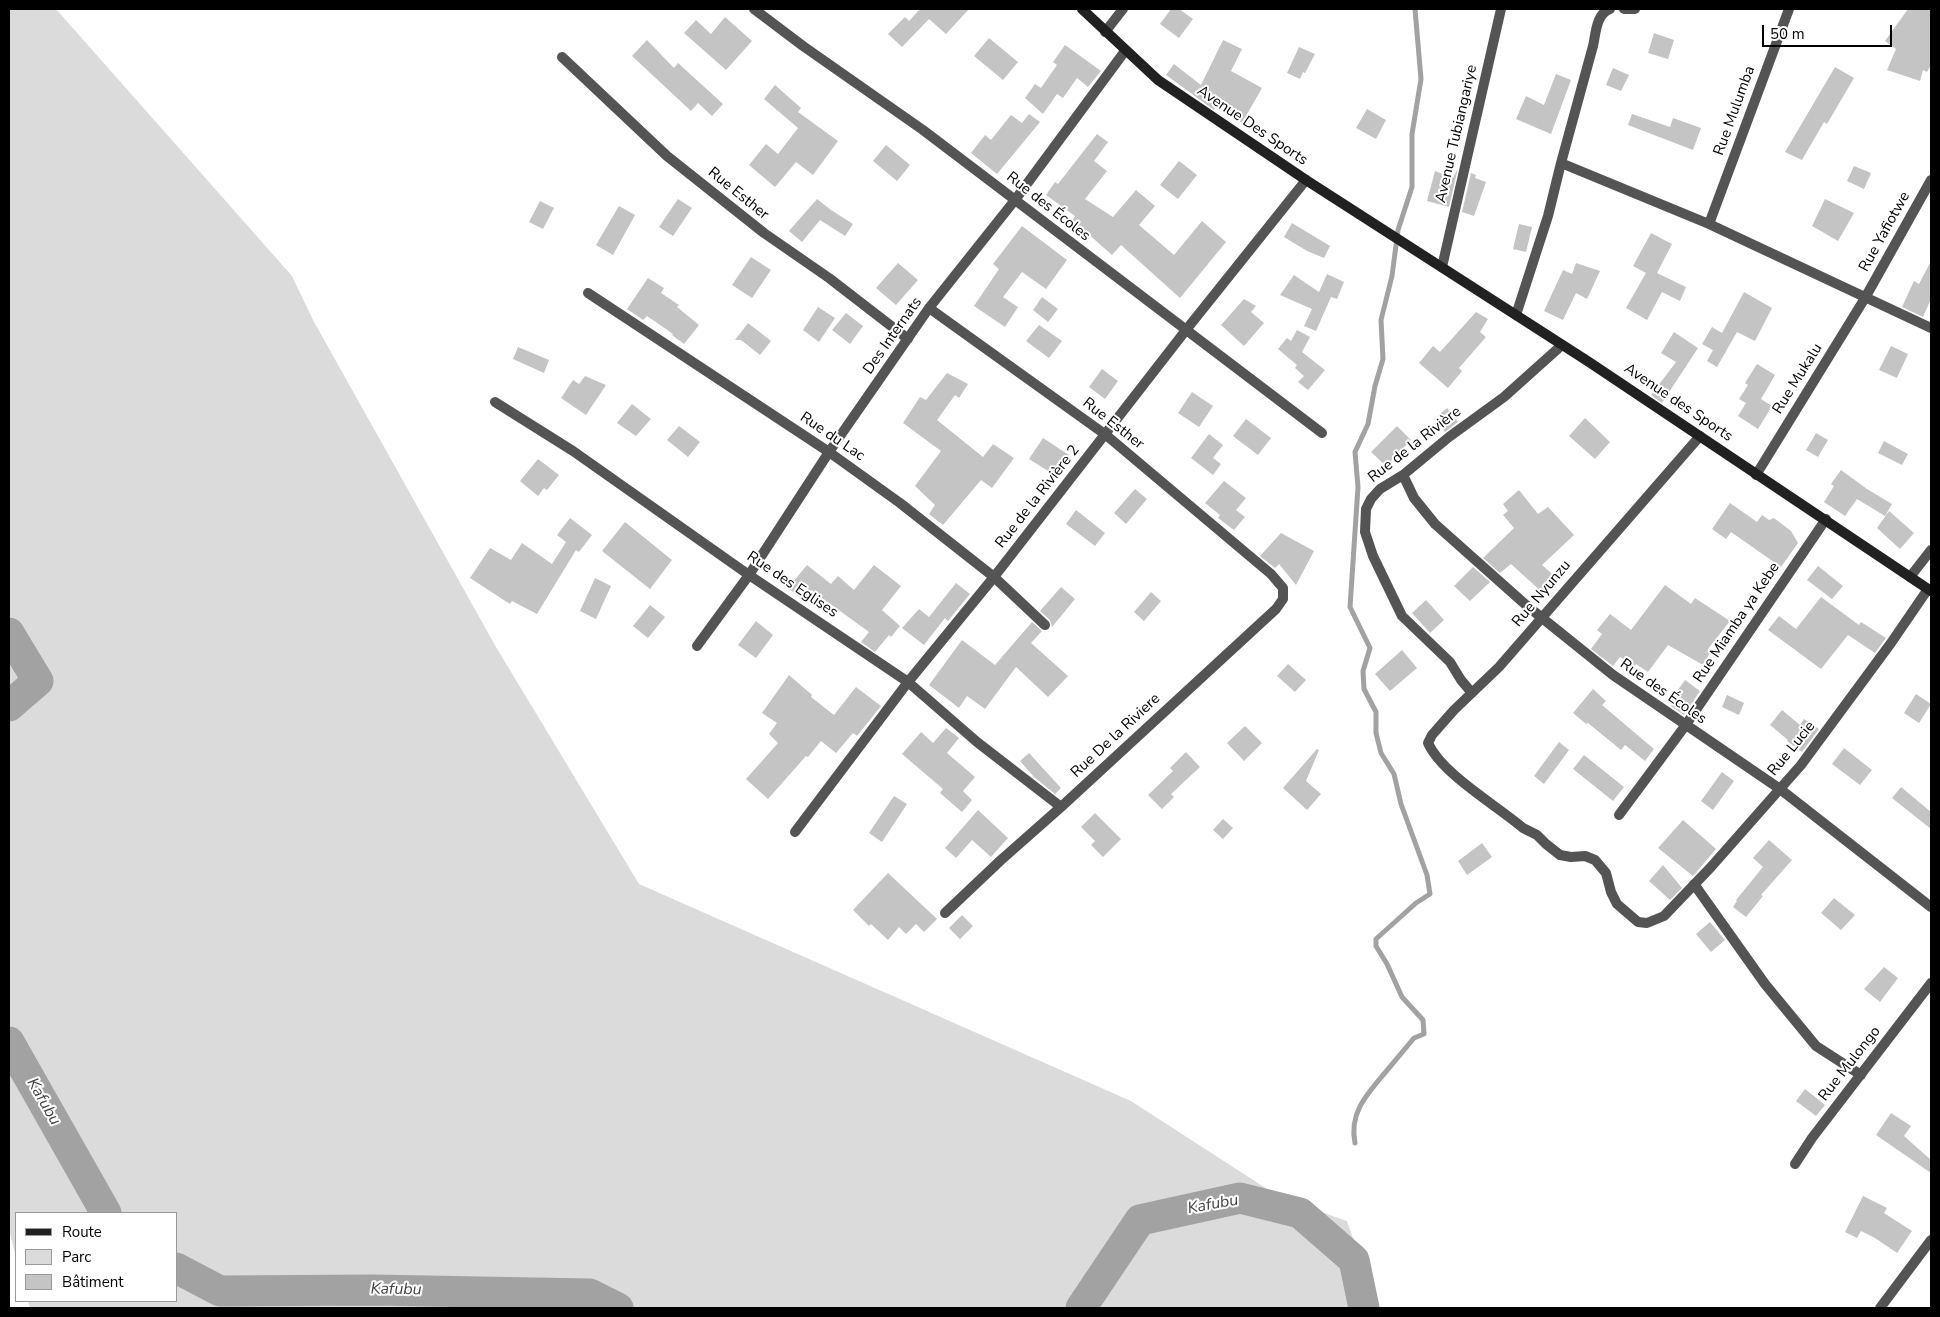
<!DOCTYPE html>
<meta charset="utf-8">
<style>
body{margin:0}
#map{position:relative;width:1940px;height:1317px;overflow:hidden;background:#fff;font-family:"Nunito Sans",sans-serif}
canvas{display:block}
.frame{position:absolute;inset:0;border:10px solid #000;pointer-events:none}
.legend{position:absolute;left:15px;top:1212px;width:162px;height:90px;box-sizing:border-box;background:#fff;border:1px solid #999;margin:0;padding:6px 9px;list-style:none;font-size:15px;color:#000}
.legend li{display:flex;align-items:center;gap:10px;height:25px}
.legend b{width:25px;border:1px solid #999}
.scale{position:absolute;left:1762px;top:25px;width:130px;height:22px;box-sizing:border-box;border:2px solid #000;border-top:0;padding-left:6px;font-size:15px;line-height:18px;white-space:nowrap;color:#000;-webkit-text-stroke:4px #fff;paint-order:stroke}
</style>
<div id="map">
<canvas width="1940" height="1317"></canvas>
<div class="frame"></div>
<ul class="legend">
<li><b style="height:6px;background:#212121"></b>Route</li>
<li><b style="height:14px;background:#dbdbdb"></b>Parc</li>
<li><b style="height:14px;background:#c4c4c4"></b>Bâtiment</li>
</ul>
<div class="scale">50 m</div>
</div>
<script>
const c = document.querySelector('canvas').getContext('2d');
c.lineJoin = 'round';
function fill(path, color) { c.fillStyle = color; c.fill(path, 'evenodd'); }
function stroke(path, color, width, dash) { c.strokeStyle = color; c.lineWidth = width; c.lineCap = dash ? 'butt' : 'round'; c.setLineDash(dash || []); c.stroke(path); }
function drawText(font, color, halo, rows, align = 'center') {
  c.font = font + ' "Nunito Sans",sans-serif'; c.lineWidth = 4; c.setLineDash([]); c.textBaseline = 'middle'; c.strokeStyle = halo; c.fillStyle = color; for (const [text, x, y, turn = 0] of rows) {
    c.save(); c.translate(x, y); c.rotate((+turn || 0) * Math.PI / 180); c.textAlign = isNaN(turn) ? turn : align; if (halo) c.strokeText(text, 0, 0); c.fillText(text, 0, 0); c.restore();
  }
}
fill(new Path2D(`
 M9,9H56L292,276L313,320L496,647L639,884L1131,1101L1281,1198L1347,1221L1377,1308H30L28,1301H176V1213H16V1257L9,1229Z`), '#dbdbdb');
stroke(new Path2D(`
 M1355,1143C1349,1114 1366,1095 1384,1074C1394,1062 1404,1050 1414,1038L1424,1034L1423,1020L1402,997L1387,964L1376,946V939L1416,903L1430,894L1427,875L1401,804L1394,774L1381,753L1376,733V712L1364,689L1363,671L1370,648L1350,607L1358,487L1355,452L1368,424L1375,386L1383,359L1381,320L1392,276L1398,230L1412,187V134L1421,79L1415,9`), '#a2a2a2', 5);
stroke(new Path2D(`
 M9,633L38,681L9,706
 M9,1042L106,1213
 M176,1268L220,1291L373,1290L590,1294L618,1308
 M1081,1308L1140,1220L1240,1198L1300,1213L1354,1260L1364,1308`), '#a2a2a2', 31);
fill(new Path2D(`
 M918,9H969L946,34L929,19L902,47L888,34L905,17L909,21L919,10Z
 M1171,9H1179L1193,19L1179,38L1160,24Z
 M1908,9H1931V65L1927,72L1923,70L1920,81L1887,70L1896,49L1885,41Z
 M725,17L752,41L726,70L684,33L696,20L711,34Z
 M1654,33L1674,40L1668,59L1648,53Z
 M989,38L1018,62L1003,80L974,56Z
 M647,40L674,68L678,63L723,104L712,116L698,103L691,111L632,56Z
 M1223,40L1242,49L1231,71L1262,88L1242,123L1215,108L1214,110L1166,75L1174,64L1201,85Z
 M1065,45L1101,71L1088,87L1077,78L1063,98L1057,94L1043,114L1025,98L1035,84L1041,88L1057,65L1053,62Z
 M1299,47L1315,54L1305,73L1303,72L1300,79L1287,73Z
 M1835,67L1854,78L1827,124L1824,122L1802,160L1785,152Z
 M1613,68L1629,75L1621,91L1606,85Z
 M1556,74L1571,80L1551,134L1516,119L1526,96L1544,105Z
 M775,85L801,108L798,112L838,141L813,175L796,162L775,187L749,165L766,144L778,154L798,128L764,99Z
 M1367,109L1386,120L1376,139L1356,128Z
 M1029,114L1040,122L997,174L971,153L985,135L991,140L1011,115L1022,123Z
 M1632,114L1670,127L1673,118L1701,128L1693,150L1628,125Z
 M1097,134L1108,142L1094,161L1107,171L1085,199L1113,217L1136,190L1155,206L1139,225L1174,255L1202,221L1226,242L1180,298L1121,245L1112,255L1087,233L1071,222L1075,216L1046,195L1055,182L1058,184Z
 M886,145L910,165L897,181L873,161Z
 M1179,161L1197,175L1178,199L1160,185Z
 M1854,166L1871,173L1864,189L1847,181Z
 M1458,168L1449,207L1427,201L1435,171L1453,178Z
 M1471,173L1476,175L1475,178L1486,182L1474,216L1462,212Z
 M678,199L692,208L673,236L659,227Z
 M817,199L831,210L853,224L845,236L820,220L802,242L789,231Z
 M1825,199L1854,213L1838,241L1812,226Z
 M540,201L554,208L543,229L529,222Z
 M619,206L635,215L613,255L596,245Z
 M1292,223L1330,246L1324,258L1307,251L1284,237Z
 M1519,224L1532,227L1526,252L1513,249Z
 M1022,226L1067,260L1046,289L1022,272L1003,297L1018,307L1005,327L974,306L999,269L993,264Z
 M1651,233L1672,244L1657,273L1686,287L1680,301L1662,292L1647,320L1626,308L1646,273L1633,266Z
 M751,257L771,270L752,298L732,285Z
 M1931,261V299L1923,317L1902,307L1914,281L1919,284Z
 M898,263L918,280L896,305L876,288Z
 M1576,263L1600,271L1587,299L1576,293L1563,320L1544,311L1563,270L1572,274Z
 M1327,274L1344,282L1337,299L1331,297L1316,331L1304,326L1312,309L1280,295L1294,275L1319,292Z
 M648,278L664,288L661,293L679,305L677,307L699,325L684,344L672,335L673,334L647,316L643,320L627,309Z
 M1744,292L1772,308L1755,341L1737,332L1717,367L1707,361L1713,350L1702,344L1712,327L1722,333Z
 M1042,297L1058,309L1048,322L1033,310Z
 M1244,299L1256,306L1251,312L1264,323L1244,346L1221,325Z
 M818,307L835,318L819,342L803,330Z
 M1476,312L1488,319L1480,332L1486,337L1459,368L1462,371L1448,388L1419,363L1433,346L1440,352Z
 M846,313L863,326L850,344L832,330Z
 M748,323L771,341L760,355L741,340H735Z
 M1039,325L1062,341L1049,358L1026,341Z
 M1297,330L1310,337L1302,352L1325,370L1308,390L1298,382L1304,376L1295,368L1297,365L1278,349L1287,338L1291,341Z
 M1674,332L1698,348L1662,403L1651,395L1676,362L1661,353Z
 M1891,346L1908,354L1897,378L1879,370Z
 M518,347L549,360L544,373L513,359Z
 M1757,364L1775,375L1761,399L1772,406L1758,429L1738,416L1746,403L1739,399L1748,385L1745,383Z
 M1102,369L1118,381L1105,399L1089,387Z
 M947,373L968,384L959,398L955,395L937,420L983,457L993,444L1014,458L992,488L981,480L943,525L929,514L935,505L915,486L941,451L903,423L920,397L926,400Z
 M585,376L606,385L586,415L561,398L573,380L579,384Z
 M1192,392L1213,406L1199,427L1178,413Z
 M632,404L651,419L636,436L617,423Z
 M1447,408L1458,422L1445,432L1434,419Z
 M1585,418L1610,442L1595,459L1569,436Z
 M1246,419L1271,438L1258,455L1233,436Z
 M679,426L700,442L688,457L667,440Z
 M1397,426L1411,440L1386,466L1371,452Z
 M1816,433L1828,440L1818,457L1806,450Z
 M1209,434L1223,445L1213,458L1221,464L1213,475L1191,458Z
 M1043,438L1069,455L1056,476L1029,459Z
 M1884,441L1908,454L1902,465L1878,453Z
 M538,459L559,475L547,490L544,488L538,496L520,481Z
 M1841,470L1867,489L1892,504L1885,516L1857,499L1845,516L1824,502L1834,486L1831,484Z
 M1224,481L1246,498L1236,510L1245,517L1234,530L1218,518L1220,515L1205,503Z
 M1135,489L1147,499L1126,524L1114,513Z
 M1519,490L1538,514L1548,507L1574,535L1542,565L1558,579L1544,594L1511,564L1500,573L1483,558L1514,528L1503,515L1508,511L1503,504Z
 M1730,503L1757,522L1762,515L1769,520L1774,518L1791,531L1798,543L1781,567L1731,532L1726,539L1712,529Z
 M1076,510L1105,533L1095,546L1066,524Z
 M1889,511L1914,533L1900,549L1877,528Z
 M570,518L592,535L579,552L576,550L537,614L512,601L510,604L470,578L490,548L511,560L522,543L552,564L566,542L557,535Z
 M625,522L672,560L650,589L602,551Z
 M1281,533L1314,551L1296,585L1279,564L1275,568L1260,556Z
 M807,565L831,584L838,576L854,590L874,565L901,586L882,610L900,626L891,637L889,635L875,652L861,642L869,632L811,590L803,600L788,588Z
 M1818,566L1843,586L1832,599L1807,580Z
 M1473,567L1490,582L1470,601L1454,586Z
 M595,578L611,586L596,619L580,611Z
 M956,583L970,594L948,621L945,618L924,645L902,628L919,609L929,617Z
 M1665,585L1691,604L1695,598L1730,621L1708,649L1711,651L1703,665L1668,645L1648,672L1636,664L1635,666L1620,657L1613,666L1591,649L1602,634L1597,630L1610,614L1631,630Z
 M1061,587L1075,599L1052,627L1050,620L1040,611Z
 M1151,592L1161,601L1144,621L1134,612Z
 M1821,597L1859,625L1861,622L1886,638L1875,653L1848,635L1821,669L1768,630L1779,616L1796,629Z
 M1426,600L1444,620L1430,633L1412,613Z
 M650,605L665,617L648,638L633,626Z
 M756,621L773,635L756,658L738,645Z
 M1032,622L1042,631L1031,643L1068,676L1048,697L1016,667L985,709L967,696L959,708L929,685L962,640L995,665Z
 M1402,650L1417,668L1390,691L1375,674Z
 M1288,664L1306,680L1295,692L1277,676Z
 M789,675L812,695L811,697L834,715L856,687L881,706L857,736L853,733L836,753L821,741L808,757L806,756L768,799L746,779L778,743L769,734L777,723L762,713Z
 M1685,680L1700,691L1684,715L1671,706L1680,694L1677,691Z
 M1593,689L1606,701L1602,705L1654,749L1645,761L1625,745L1621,750L1588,723L1586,724L1573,713Z
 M1916,694L1931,704L1919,723L1904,713Z
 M1727,695L1744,703L1739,715L1722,707Z
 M1782,710L1800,725L1804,719L1819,729L1802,752L1787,741L1788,740L1770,725Z
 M1245,726L1262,743L1244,761L1227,743Z
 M946,728L959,738L947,753L975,777L963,791L972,800L962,812L940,793L943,789L902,754L921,732L933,743Z
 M1559,742L1569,750L1544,784L1534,776Z
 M1844,748L1872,770L1860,785L1832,764Z
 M1317,749L1319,750L1306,781L1321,794L1307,810L1283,788Z
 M1186,752L1200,767L1171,794L1174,797L1162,809L1148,795L1173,771L1170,768Z
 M1029,753L1061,788L1055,794L1034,777L1020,761Z
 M1584,755L1624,787L1613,801L1573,769Z
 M1722,772L1734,781L1713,810L1701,801Z
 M1901,787L1931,812V829L1892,798Z
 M894,796L907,804L882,842L869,833Z
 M978,810L1008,838L991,857L972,840L956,858L945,848Z
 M1095,813L1121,839L1103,857L1091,845L1095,841L1081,827Z
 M1223,819L1233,828L1223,839L1213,830Z
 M1683,820L1716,849L1693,876L1658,848Z
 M1769,840L1792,860L1761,895L1763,896L1746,917L1733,907L1737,901L1736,900L1763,867L1753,858Z
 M1482,843L1492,857L1467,875L1458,861Z
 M1663,865L1682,888L1670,900L1649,881Z
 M888,873L937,919L924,932L916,924L906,934L899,927L888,940L871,924L869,926L853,910Z
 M1834,898L1855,915L1841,930L1821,913Z
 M962,915L973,926L960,939L949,928Z
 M1710,922L1725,940L1711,952L1696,934Z
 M1884,967L1898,978L1880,1002L1864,989Z
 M1805,1089L1825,1105L1816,1116L1796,1101Z
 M1891,1113L1911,1126L1904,1136L1931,1160V1173L1876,1135Z
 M1863,1196L1887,1208L1884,1213L1912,1231L1897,1253L1875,1238L1861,1231L1857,1238L1845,1232Z`), '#c4c4c4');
stroke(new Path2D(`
 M754,9L803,46L923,130L1322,433
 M1624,9H1635
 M1105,32L1123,9
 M562,57L667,156L764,233L829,278L908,339
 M1561,163L1593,46C1596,33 1596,14 1610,9
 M1709,224L1789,9
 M1442,267L1501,9
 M588,293L829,452L900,503L994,577L1045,625
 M929,308L1106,435L1271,574L1283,588V599L1276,609L1061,807L1001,860L945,913
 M1516,315L1548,216L1561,163L1709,224L1931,328
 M495,402L573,451L749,575L908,682L977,742L1061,807
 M1700,436L1499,667L1454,710L1432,735L1428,743C1442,774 1496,805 1523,828L1537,835L1546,844L1560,855L1571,857L1585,856L1595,860L1606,873L1611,892L1617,904L1638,922L1647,923L1664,916L1711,867L1801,765L1891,643L1928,589
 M1403,475L1414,498L1435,524L1526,605L1613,675L1780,789L1931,907
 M1756,475L1865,298L1931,180
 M1910,577L1931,550
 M697,646L749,575L829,452L929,308L1015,200L1125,51
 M1472,693L1461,680L1450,662L1402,616L1373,556L1365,532L1366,509L1371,499L1380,489L1403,475L1449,437L1504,397L1562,345
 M1619,815L1685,726L1826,519
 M795,832L908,682L994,577L1186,330L1306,180
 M1694,884L1765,984L1816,1046L1861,1075
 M1795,1164L1812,1138L1931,983
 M1880,1308L1931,1240`), '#545454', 10);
stroke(new Path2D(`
 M1082,9L1158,80L1306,180L1589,362L1931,591`), '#212121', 10);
drawText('15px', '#000', '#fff', [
 ["Rue Mulumba",1735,111,-70],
 ["Avenue Des Sports",1252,126,34],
 ["Avenue Tubiangariye",1457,134,-77],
 ["Rue Esther",738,194,39],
 ["Rue des Écoles",1048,207,38],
 ["Rue Yafiotwe",1885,232,-61],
 ["Des Internats",893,336,-55],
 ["Rue Mukalu",1798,379,-58],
 ["Avenue des Sports",1678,403,34],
 ["Rue Esther",1113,424,38],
 ["Rue du Lac",832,437,34],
 ["Rue de la Rivière",1415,445,-38],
 ["Rue de la Rivière 2",1038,497,-52],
 ["Rue des Eglises",792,585,34],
 ["Rue Nyunzu",1542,594,-50],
 ["Rue Miamba ya Kebe",1737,623,-56],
 ["Rue des Écoles",1663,692,35],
 ["Rue De la Riviere",1116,736,-43],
 ["Rue Lucie",1792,749,-51],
 ["Rue Mulongo",1850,1064,-52]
]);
drawText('italic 16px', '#434343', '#fff', [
 ["Kafubu",43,1102,60],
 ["Kafubu",1213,1205,-10],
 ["Kafubu",396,1290,1]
]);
</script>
